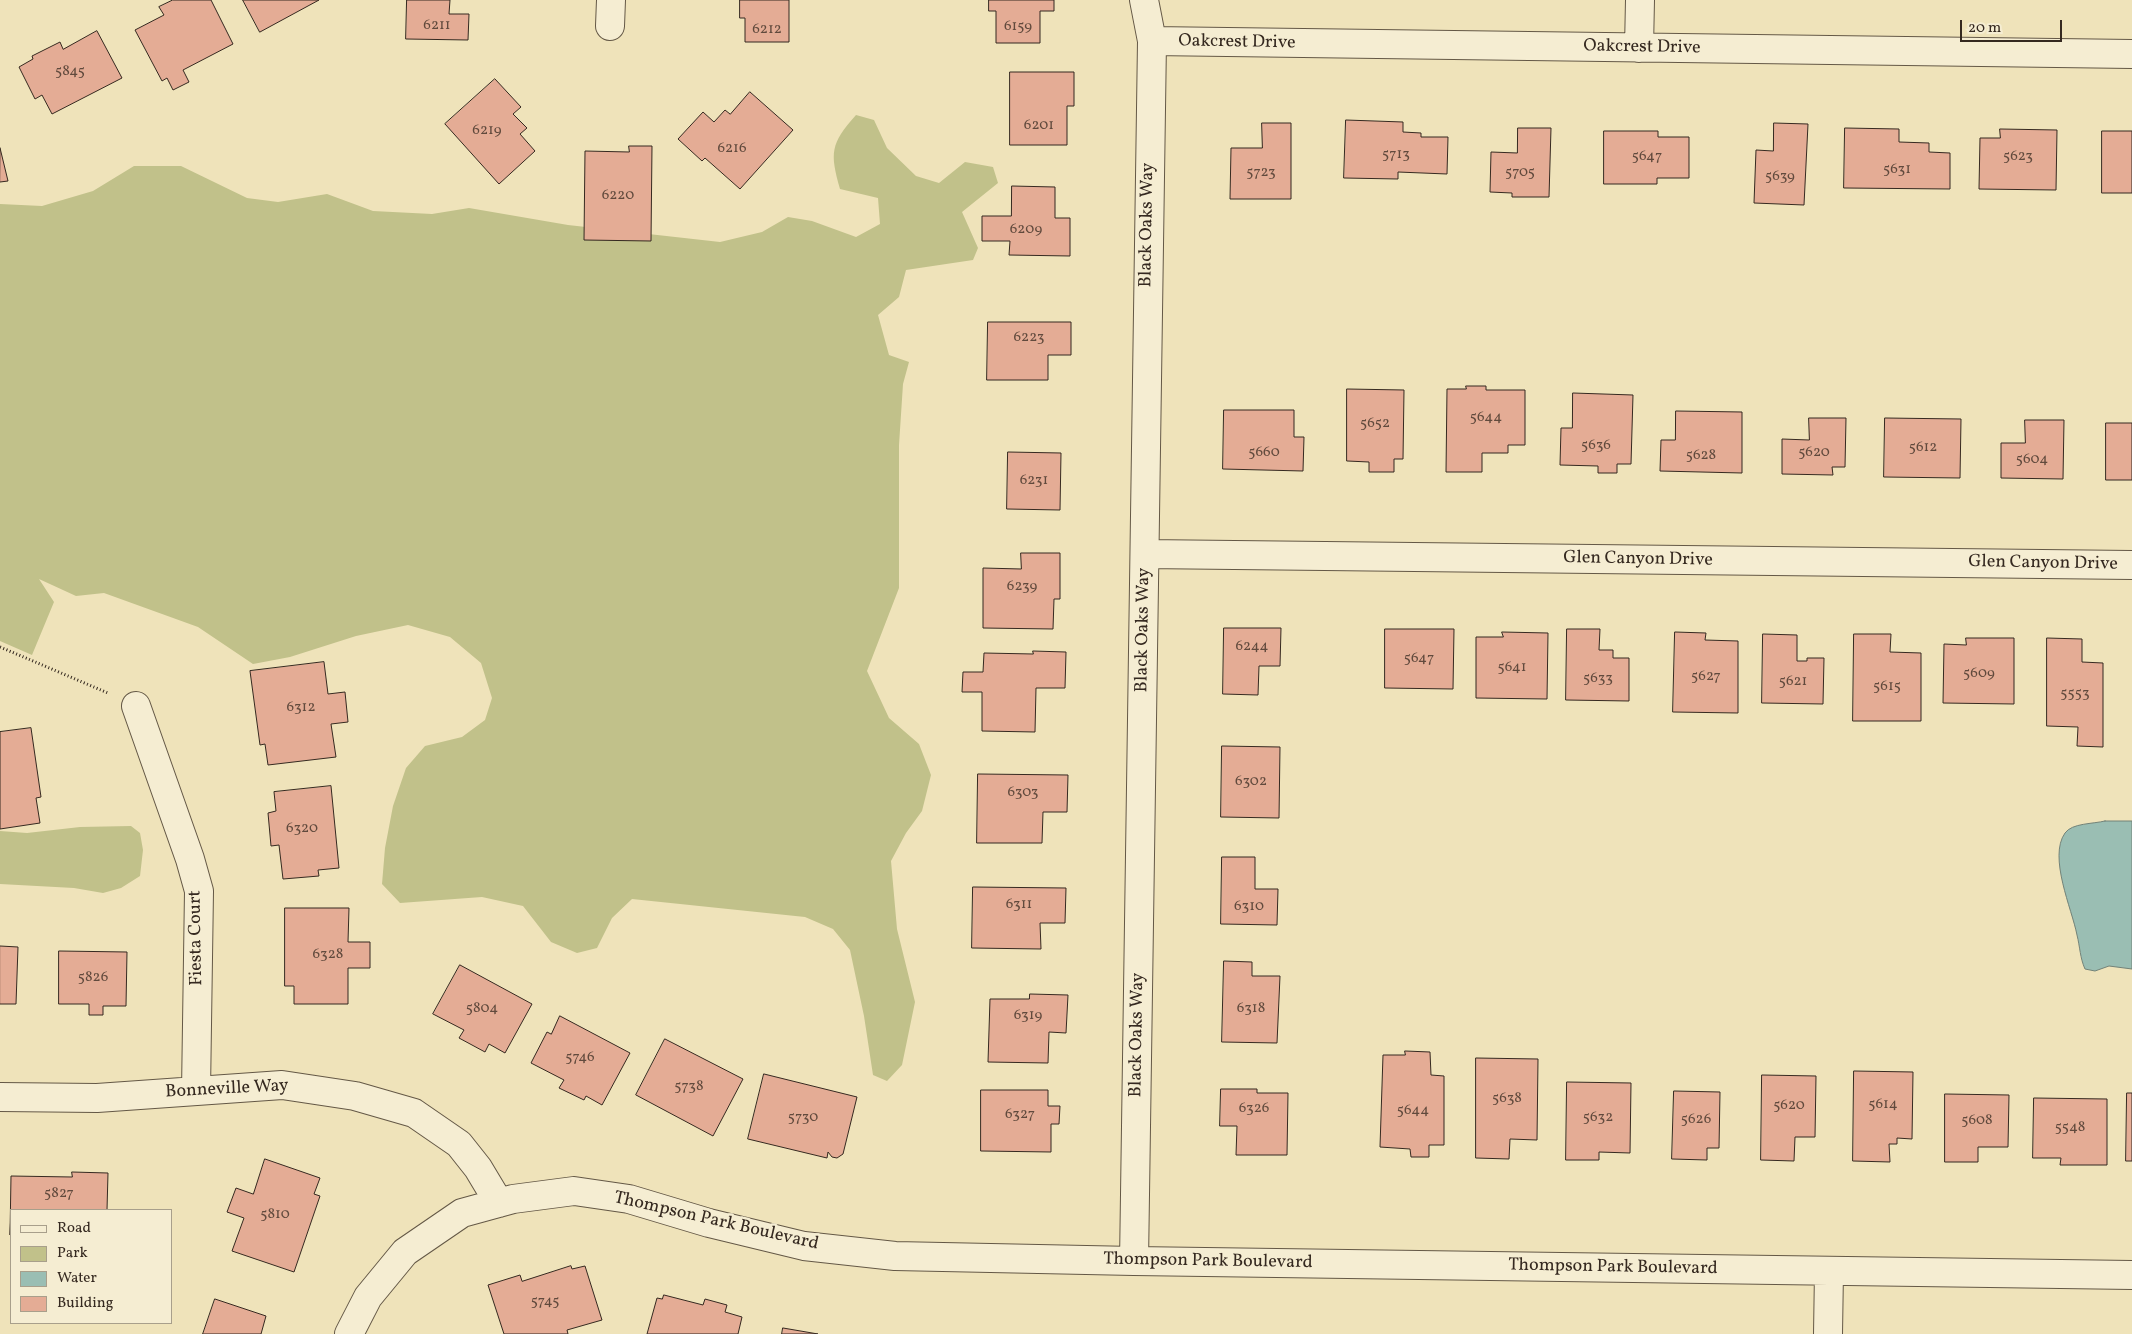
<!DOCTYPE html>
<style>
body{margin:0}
#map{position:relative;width:2132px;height:1334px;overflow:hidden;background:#efe3ba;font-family:Vollkorn,serif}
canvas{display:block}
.legend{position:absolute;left:10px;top:1209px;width:162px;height:115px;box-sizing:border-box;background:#f5edd2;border:1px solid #a89f8b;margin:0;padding:6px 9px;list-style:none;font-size:15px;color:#352920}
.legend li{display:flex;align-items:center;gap:10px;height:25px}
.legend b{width:25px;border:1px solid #a89f8b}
.scale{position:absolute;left:1960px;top:20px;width:102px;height:22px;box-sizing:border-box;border:2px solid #352920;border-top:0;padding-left:6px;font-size:15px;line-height:18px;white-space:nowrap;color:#352920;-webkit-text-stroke:4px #f5edd2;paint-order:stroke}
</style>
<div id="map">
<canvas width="2132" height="1334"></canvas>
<ul class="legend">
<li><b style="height:6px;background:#f5edd2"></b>Road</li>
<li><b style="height:14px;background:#c1c18a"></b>Park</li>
<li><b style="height:14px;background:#9abeb3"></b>Water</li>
<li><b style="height:14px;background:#e4ac95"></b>Building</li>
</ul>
<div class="scale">20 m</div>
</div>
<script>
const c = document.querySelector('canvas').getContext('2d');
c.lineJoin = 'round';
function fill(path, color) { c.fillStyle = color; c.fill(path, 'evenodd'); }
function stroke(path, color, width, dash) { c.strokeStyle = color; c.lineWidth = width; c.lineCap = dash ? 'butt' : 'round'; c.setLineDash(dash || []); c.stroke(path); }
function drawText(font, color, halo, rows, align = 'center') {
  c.font = font + ' Vollkorn,serif'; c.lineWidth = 5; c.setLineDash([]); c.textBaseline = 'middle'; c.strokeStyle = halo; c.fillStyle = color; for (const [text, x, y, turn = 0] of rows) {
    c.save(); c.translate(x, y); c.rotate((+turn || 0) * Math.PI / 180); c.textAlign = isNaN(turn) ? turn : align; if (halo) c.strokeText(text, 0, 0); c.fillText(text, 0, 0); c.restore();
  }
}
fill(new Path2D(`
 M856,115L874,120L887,148L916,176L939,183L965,162L993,167L998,183L962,212L978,248L973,260L906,270L899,297L878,315L889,355L909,362L903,384L899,445V588L867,671L889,718L919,744L931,775L922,811L906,833L891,861L897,929L915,1002L902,1065L887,1081L873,1075L864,1016L850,950L833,929L805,917L632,899L612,918L597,948L577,953L551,942L523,906L482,897L400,903L382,884L385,848L393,806L406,768L425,746L462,737L485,720L492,698L481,663L450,637L408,625L356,636L290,657L253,664L198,627L104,593L76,596L39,579L54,602L32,655L0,641V204L42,206L93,191L134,166H181L247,198L278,202L327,194L373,211L432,214L469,208L568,225L720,242L762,232L788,217L812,221L856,237L880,224L878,198L840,189C830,153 830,144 856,115Z
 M131,826L140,833L143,850L140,876L121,888L103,893L74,888L0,884V831L27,833L80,827Z`), '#c1c18a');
const water = new Path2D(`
 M2105,821H2132V969L2109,966L2095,971L2085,969C2080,958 2080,947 2077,935C2072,909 2048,857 2065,833C2072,823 2093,824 2105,821Z`);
fill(water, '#9abeb3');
stroke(water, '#728278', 1);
const building = new Path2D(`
 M173,0H211L233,44L183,70L189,82L173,90L167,78L162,81L135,30L164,15L159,7Z
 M243,0H319L260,32Z
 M407,0H450L449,14H469L468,40L406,39Z
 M740,0H789V42H745V18H740Z
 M989,0H1054V11H1040V43H996V11H989Z
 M97,31L122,78L52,114L42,95L35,99L19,67L33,59L32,56L60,42L63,49Z
 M1010,72H1074V106H1067V145H1010Z
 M495,79L521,107L513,114L527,128L520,134L535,151L499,184L445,124Z
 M750,92L793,130L740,189L705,158L702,161L678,139L703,112L714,122L725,110L730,114Z
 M1346,120L1403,122V132L1421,133V137H1448L1447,174L1398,172V179L1344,178Z
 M1262,123H1291V199H1230L1231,148H1262Z
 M1774,123L1808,124L1804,205L1754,203L1756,150L1773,151Z
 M1518,128H1551L1549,197H1512V193L1490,192L1491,152L1517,153Z
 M1845,128L1899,129V142L1929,143V152L1950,153V189L1844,188Z
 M2000,129L2057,130L2056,190L1979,189L1980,138H2000Z
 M1604,131H1658V137H1689V178H1657V184H1604Z
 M2102,131H2132V193H2102Z
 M629,146H652L651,241L584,240L585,151L629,152Z
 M0,148L8,181L0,182Z
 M1012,186L1055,187V218H1070V256L1009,255L1010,241H982V216H1011Z
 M988,322H1071V355H1048V380H987Z
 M1466,386H1486V390H1525V445H1508V453H1482V472H1446L1447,389H1466Z
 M1347,389L1404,390L1403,459H1394V472H1369V462L1347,461Z
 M1573,393L1633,395L1631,464H1617V473H1598V466L1560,465L1561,428H1572Z
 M1224,410H1294V437H1304L1303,471L1223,469Z
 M1676,411L1742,412V473L1660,471L1661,440H1675Z
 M1809,418H1846L1845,467H1832L1833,475L1782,474V439L1809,440Z
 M1885,418L1961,419L1960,478L1884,477Z
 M2025,420H2064L2063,479L2001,478V443H2025Z
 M2106,423H2132V480H2106Z
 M1008,452L1061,453L1060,510L1007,509Z
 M1021,553H1060V599H1054L1053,629L983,628V568L1021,569Z
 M1224,628H1281L1280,666H1259L1258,695L1223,694Z
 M1385,629H1454L1453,689L1385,688Z
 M1567,629H1600L1599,650H1613V658H1629V701L1566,700Z
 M1502,632L1548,633L1547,699L1476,698V637H1503Z
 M1675,632L1706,633L1705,640L1738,641V713L1673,712Z
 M1763,634L1797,635V661H1807V658H1824L1823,704L1762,703Z
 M1854,634H1891L1890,652L1921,653V721H1853Z
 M1966,638H2014V704L1943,703L1944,644L1966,645Z
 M2047,638L2082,639V662L2103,663V747L2077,746L2078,727L2047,726Z
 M1033,651L1066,652L1065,688H1036L1035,732L982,731V692H962L963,672H983L984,653L1033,654Z
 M324,662L328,694L345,692L348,722L331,724L336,757L268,765L265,744L260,745L250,671Z
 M31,728L41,797L36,798L40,823L0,829V732Z
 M1222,746L1280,747L1279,818L1221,817Z
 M978,774L1068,775L1067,812H1043L1042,843H977Z
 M331,786L339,868L318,870L319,876L283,879L279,845L271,846L268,813L276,811L274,792Z
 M1222,857H1255V889H1278L1277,925L1221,924Z
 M973,887L1066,888L1065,923H1040L1041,949L972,948Z
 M285,908H349L348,942H370V968H348V1004H294V986H285Z
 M0,946L18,947L16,1004H0Z
 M59,951L127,952L126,1006H103V1015H89V1004H59Z
 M1224,961L1252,962V976H1280L1277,1043L1222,1042Z
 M460,965L532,1004L505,1053L489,1044L485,1052L459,1038L464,1030L433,1014Z
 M1030,994L1068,995L1066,1033L1049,1032L1048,1063L988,1062L990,999H1029Z
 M560,1016L630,1053L602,1105L586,1096L584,1100L559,1088L564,1080L531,1063L547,1032L551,1034Z
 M665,1039L743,1079L713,1136L636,1095Z
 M1405,1051L1430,1052L1431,1075L1444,1076V1145H1429V1157H1411L1410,1149L1380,1147L1383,1055H1405Z
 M1476,1058L1538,1059L1537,1140L1510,1139L1509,1159L1476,1158Z
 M1854,1071L1913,1072L1912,1139L1897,1138V1144H1889L1890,1162L1853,1161Z
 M764,1074L857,1097L843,1154L837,1158L832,1157L828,1152L827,1158L748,1139Z
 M1762,1075L1816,1076L1815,1137H1795L1794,1161L1761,1160Z
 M1567,1082L1631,1083L1630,1153L1599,1152V1160H1566Z
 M1221,1089H1257V1093H1288L1287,1155H1236L1237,1126H1220Z
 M981,1090H1048V1106H1060L1059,1124H1051V1152L981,1151Z
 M1674,1091L1720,1092L1719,1148H1707V1160L1672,1159Z
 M2127,1093H2132V1161H2126Z
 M1945,1094L2009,1095L2008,1147H1978V1162H1945Z
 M2034,1098L2107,1099V1165H2060L2061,1158H2033Z
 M265,1159L320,1178L314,1194L320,1196L294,1272L232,1251L244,1218L227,1212L236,1188L253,1194Z
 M72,1172L108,1173L107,1210H11L10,1235L11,1176L72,1177Z
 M571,1266L572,1269L585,1266L602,1320L567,1330L568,1334H504L488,1285L520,1275L522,1281Z
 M664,1295L703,1305L705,1299L727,1305L725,1312L742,1317L738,1334H647L657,1298L662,1299Z
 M215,1299L266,1316L261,1334H203Z
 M783,1328L818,1334H782Z`);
fill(building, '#e4ac95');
stroke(building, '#352920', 1);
const street = new Path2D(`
 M610,26L611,0
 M1152,41L2132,54
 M1639,48L1640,0
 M1145,554L2132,565
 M136,706L190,859L199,891L196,1091
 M0,1097L97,1098L282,1085L355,1096L414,1113L459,1144L478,1168L499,1203
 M1134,1261L1152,41L1144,0
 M349,1334L368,1297L405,1252L462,1213L513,1199L574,1191L629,1199L709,1223L804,1246L895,1256L1134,1261L2132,1275
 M1828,1334L1829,1271`);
stroke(street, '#645846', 30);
stroke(new Path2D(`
 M0,647L108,693`), '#352920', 3, [1, 2.5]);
stroke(street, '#f5edd2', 28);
drawText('15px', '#614a3d', null, [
 ["6211",437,26],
 ["6159",1018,27],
 ["6212",767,30],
 ["5845",70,72],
 ["6201",1039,126],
 ["6219",487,131],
 ["6216",732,149],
 ["5713",1396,155],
 ["5647",1647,157],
 ["5623",2018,157],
 ["5631",1897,170],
 ["5723",1261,173],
 ["5705",1520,173],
 ["5639",1780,177],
 ["6220",618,196],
 ["6209",1026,230],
 ["6223",1029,338],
 ["5644",1486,418],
 ["5652",1375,424],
 ["5636",1596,446],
 ["5612",1923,448],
 ["5660",1264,453],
 ["5620",1814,453],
 ["5628",1701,456],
 ["5604",2032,460],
 ["6231",1034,481],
 ["6239",1022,587],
 ["6244",1252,647],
 ["5647",1419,659],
 ["5641",1512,668],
 ["5609",1979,674],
 ["5627",1706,677],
 ["5633",1598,679],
 ["5621",1793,682],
 ["5615",1887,687],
 ["5553",2075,694],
 ["6312",301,708],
 ["6302",1251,782],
 ["6303",1023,793],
 ["6320",302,829],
 ["6311",1019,905],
 ["6310",1249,907],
 ["6328",328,955],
 ["5826",93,978],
 ["5804",482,1009],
 ["6318",1251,1009],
 ["6319",1028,1016],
 ["5746",580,1058],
 ["5738",689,1087],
 ["5638",1507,1099],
 ["5614",1883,1105],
 ["5620",1789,1106],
 ["6326",1254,1109],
 ["5644",1413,1111],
 ["6327",1020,1115],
 ["5730",803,1118],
 ["5632",1598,1118],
 ["5626",1696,1120],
 ["5608",1977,1121],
 ["5548",2070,1128],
 ["5827",59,1194],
 ["5810",275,1215],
 ["5745",545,1302]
]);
drawText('18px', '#352920', '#f5edd2', [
 ["Oakcrest Drive",1237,43,1],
 ["Oakcrest Drive",1642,48,1],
 ["Black Oaks Way",1148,225,-89],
 ["Glen Canyon Drive",1638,560,1],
 ["Glen Canyon Drive",2043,564,1],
 ["Black Oaks Way",1144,630,-89],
 ["Fiesta Court",197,938,-91],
 ["Black Oaks Way",1138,1035,-89],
 ["Bonneville Way",227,1090,-3],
 ["Thompson Park Boulevard",716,1222,13],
 ["Thompson Park Boulevard",1208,1262,1],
 ["Thompson Park Boulevard",1613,1268,1]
]);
</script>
